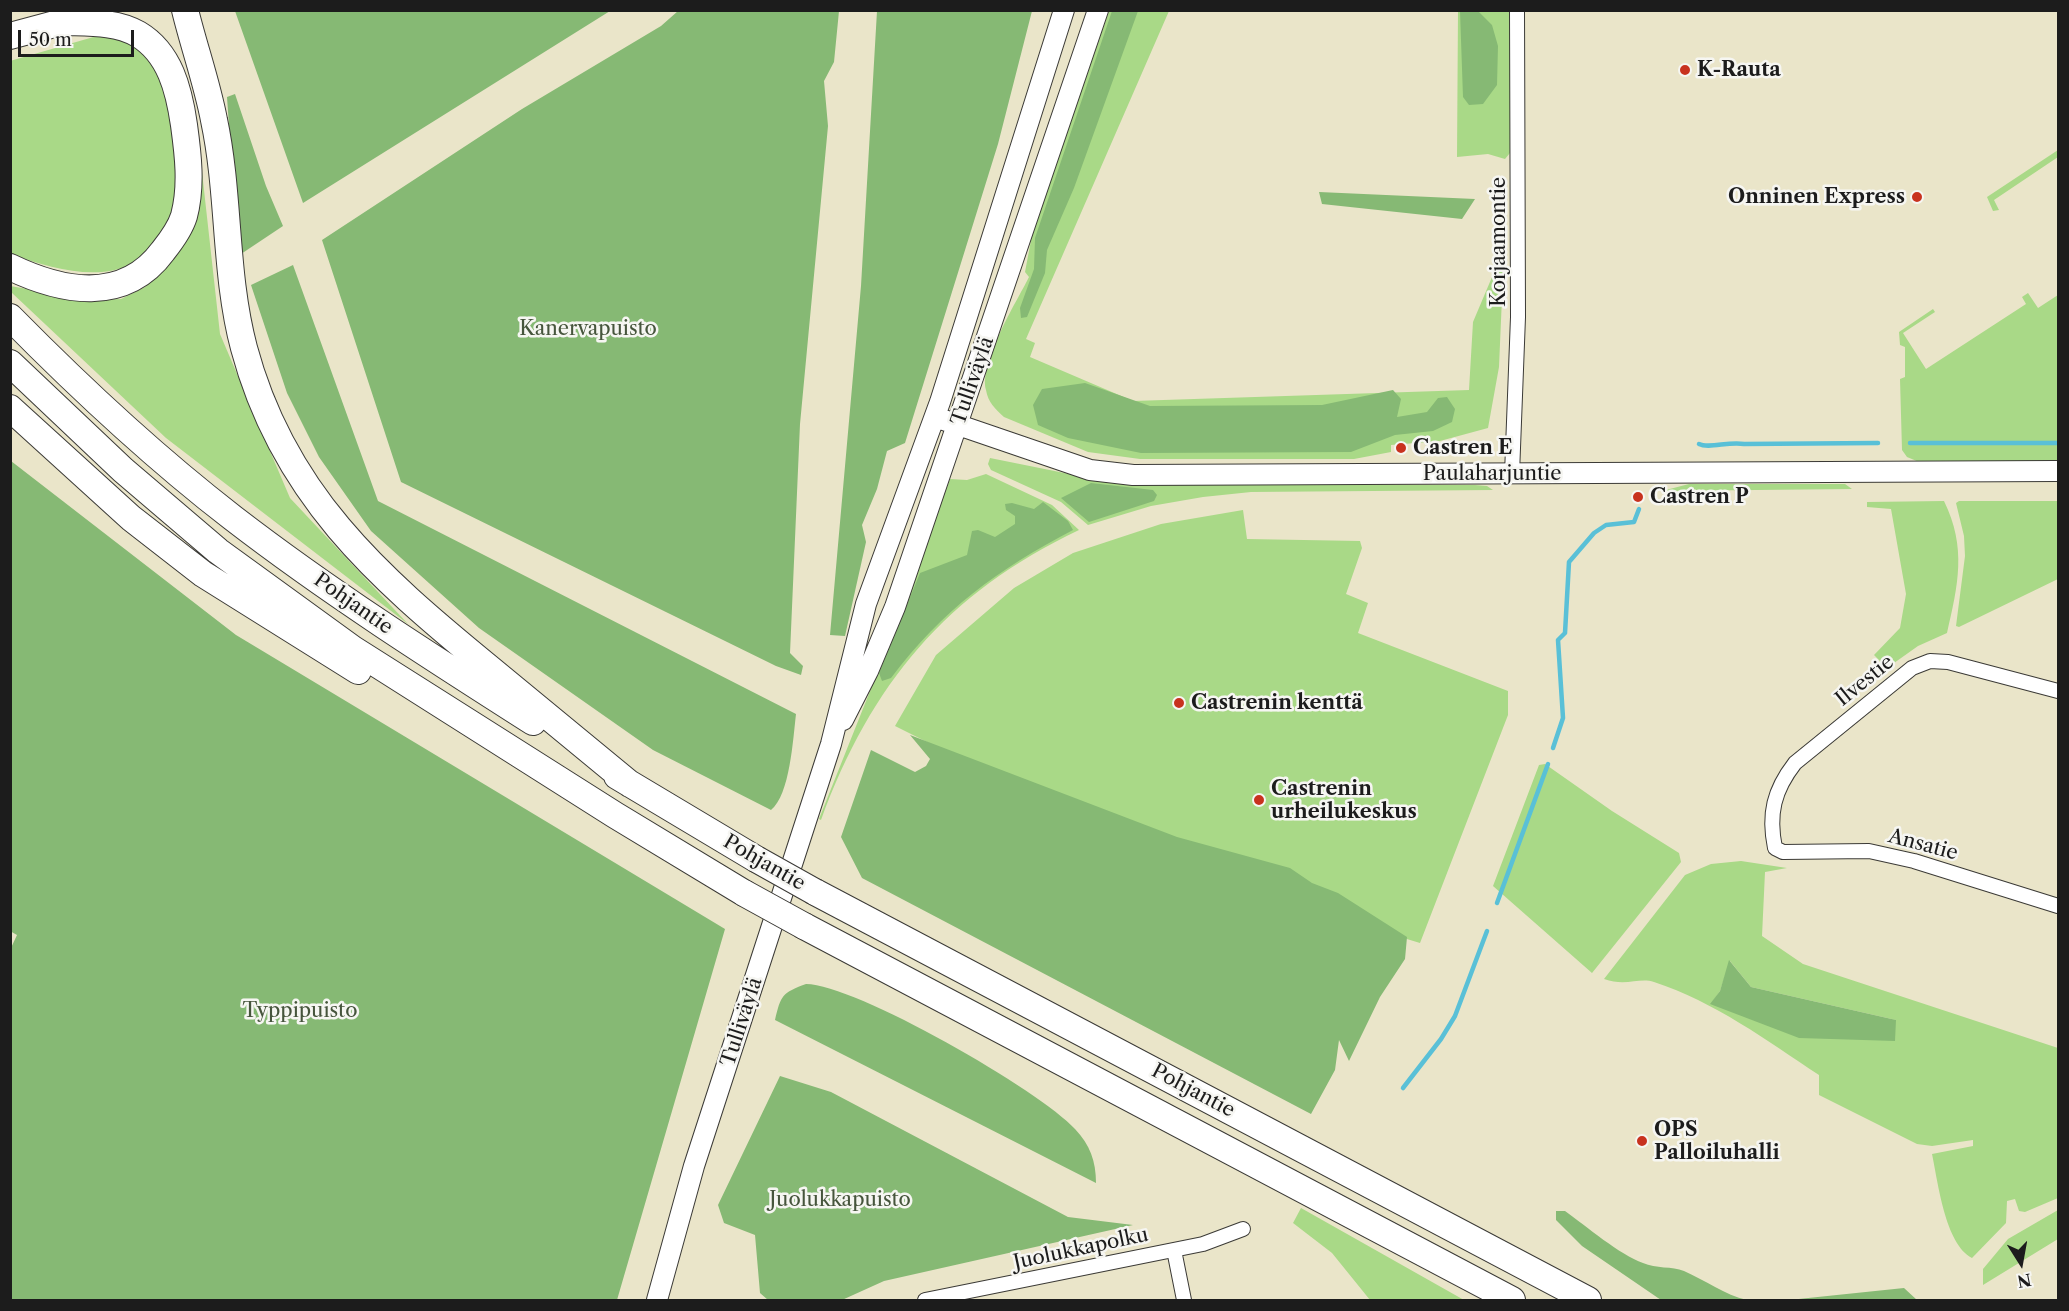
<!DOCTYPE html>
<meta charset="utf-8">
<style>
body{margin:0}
#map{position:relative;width:2069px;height:1311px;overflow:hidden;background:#eae5c9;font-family:"Libre Caslon Text",serif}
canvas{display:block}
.frame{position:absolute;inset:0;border:12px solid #1c1c1c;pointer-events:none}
.north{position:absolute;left:1991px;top:1233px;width:60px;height:60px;-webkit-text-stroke:4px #f6f6f2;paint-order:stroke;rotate:169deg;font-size:16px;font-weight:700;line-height:24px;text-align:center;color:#1c1c1c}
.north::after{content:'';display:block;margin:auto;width:21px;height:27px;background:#1c1c1c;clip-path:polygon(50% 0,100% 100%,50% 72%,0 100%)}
.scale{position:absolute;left:18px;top:30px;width:116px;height:27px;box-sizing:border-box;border:3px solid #1c1c1c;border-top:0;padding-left:8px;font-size:18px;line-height:21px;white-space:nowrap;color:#1c1c1c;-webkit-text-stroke:4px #f6f6f2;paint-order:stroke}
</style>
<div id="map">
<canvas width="2069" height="1311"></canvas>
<div class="frame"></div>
<div class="north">N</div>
<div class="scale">50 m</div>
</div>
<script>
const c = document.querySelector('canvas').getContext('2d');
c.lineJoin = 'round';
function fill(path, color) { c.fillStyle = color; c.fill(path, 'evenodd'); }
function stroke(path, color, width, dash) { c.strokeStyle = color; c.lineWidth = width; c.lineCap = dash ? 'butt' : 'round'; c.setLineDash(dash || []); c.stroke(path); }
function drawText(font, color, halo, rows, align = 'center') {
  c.font = font + ' "Libre Caslon Text",serif'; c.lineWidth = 5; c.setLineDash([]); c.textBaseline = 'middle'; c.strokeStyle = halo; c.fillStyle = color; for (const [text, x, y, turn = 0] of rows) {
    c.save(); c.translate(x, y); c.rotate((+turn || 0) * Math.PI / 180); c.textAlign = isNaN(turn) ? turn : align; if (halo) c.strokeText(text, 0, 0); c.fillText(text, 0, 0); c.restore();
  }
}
fill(new Path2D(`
 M1109,11H1169L1026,339L1035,343L1030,357L1133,401L1469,390L1473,322L1495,270V260L1502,267L1503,274L1499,367L1488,428L1440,441L1391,445V452L1354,459H1140L1088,452L1004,417C995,409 988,402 986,390C979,362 1016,303 1029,277L1025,272L1032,235Z
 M1458,11H1510V153L1505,159L1488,154L1457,157Z
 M97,36C112,36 127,38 139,48C162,67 168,105 172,132C175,147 179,163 179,177C180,192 174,208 169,222C139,292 68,275 11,254L10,61Z
 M199,145L220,334L290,498L408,624L166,438L11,292L10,286L92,300L121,299L145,287L163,268Z
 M2058,150V157L1994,200L1999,210L1993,211L1987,197Z
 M2028,293L2038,308L2058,295V461L1919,462L1907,457L1902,450L1900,379L1905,377V347L1900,345L1899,332L1933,309L1935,312L1903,333L1926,369L2026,304L2022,297Z
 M990,458L1119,484L1475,485L1487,486L1493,490L1251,492L1203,497L1151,506L1088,525L1061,502L991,470L988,464Z
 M986,474L1052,505L1079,530C946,593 871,684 821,820L819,819L886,651L950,479L967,480Z
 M1689,484H1845L1852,489L1662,491Z
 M1944,501C1967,548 1958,585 1947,633L1918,646L1887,668L1874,655L1900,628L1906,594L1891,509L1867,507V502Z
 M1959,501H2058V579L1959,627L1956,626L1965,556L1964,536L1956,503Z
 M1243,510L1247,539L1360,541L1362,548L1346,594L1368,603L1358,633L1508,691V715L1420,943L1189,873L895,726L936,655L1014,588L1073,553L1161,524Z
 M1545,764L1612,811L1679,853L1681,862L1592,973L1493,886L1539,765Z
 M1741,861L1787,868L1765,872L1762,936L1803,964L2058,1048V1198L2025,1212L2019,1211L2015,1199L2007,1201L2006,1223L1972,1258C1945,1244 1938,1182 1932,1154L1973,1146V1140L1932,1146L1917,1144L1819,1095V1075C1766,1040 1715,1002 1654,982C1639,977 1626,987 1604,979L1685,875L1711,864ZM1730,961L1751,987L1896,1020L1711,1004L1720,991Z
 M1301,1208L1464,1300H1370L1332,1253L1293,1223Z
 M2058,1210V1239L1983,1285V1269L2008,1239Z`), '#a9d987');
fill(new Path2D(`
 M235,11V10L610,11L303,203Z
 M678,11H839L834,62L824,81L828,126L800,424L790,653L803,666L801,675L776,666L401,482L322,240L522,109L661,26Z
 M877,11H1032L998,144L905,443L887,451L877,489L862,525L866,542L845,636L830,635L861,286Z
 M1112,11H1138L1074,188L1047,250L1045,273L1027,317L1021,318L1020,308L1034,269L1035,238Z
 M1460,11H1478L1492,25L1498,46L1497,85L1483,104L1469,105L1463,97Z
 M235,94L266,186L283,226L238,256L227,97Z
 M1319,192L1475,199L1462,219L1322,204Z
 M293,265L378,501L796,714C793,739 790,795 771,810L653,750L479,628L371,531L319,457L287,393L251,285Z
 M1085,383L1150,406L1322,405L1393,390L1401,399L1397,417L1427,412L1438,398L1447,397L1455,409L1452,422L1433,431L1395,435L1351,452L1141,453L1068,438L1038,425L1033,405L1042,389Z
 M11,461L236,635L725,929L617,1300H11L10,950L17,935L10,931Z
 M1091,483L1153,490L1157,495L1154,501L1089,522L1061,498Z
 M1043,502L1068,521L1073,530C997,570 943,609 891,678L882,681L879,673L920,573L967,555L972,531L978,530L995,537L1015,524V516L1006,510L1005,504L1012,503L1034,509Z
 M910,735L1177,837L1290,868L1312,883L1338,893L1407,937L1405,959L1380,997L1349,1061L1339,1040L1335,1070L1311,1114L862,878L841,837L871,750L915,772L926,766L930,759Z
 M1729,960L1751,987L1896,1020L1895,1041L1799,1038L1710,1004L1720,991Z
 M806,984C855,984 1041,1091 1075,1129C1090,1145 1096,1161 1096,1183L775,1020C781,995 782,993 806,984Z
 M780,1076L831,1092L1068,1217L1133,1225L884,1281L842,1300H768L760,1293L755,1235L724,1223L718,1205Z
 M1556,1211H1565C1586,1226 1620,1255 1643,1263C1656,1269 1672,1266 1684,1271C1705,1280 1725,1295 1747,1300H1661L1582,1246L1556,1220Z
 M1904,1288L1917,1300H1789Z`), '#86b974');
stroke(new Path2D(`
 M1910,443H2058
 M1699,444C1709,449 1729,441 1744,444L1878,443
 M1553,748L1563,718L1558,640L1565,633L1569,562L1594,533L1606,525L1634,522L1639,509
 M1497,903L1548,764
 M1403,1088L1441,1039L1455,1016L1487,931`), '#59c0d7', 4.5);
const street = new Path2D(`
 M1512,474L1518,317L1517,10
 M2058,691L1948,662L1930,661L1912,668L1795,763C1774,790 1768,814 1775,848L1783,852L1869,851L1914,861L2058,906
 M1174,1250L1184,1300
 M925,1300L1203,1244L1243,1229`);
const secondary = new Path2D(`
 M935,417L1090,470L1133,475L2058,471
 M843,720L868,671L895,607L1098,10
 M657,1300L694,1166L831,744L866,604L940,402L1064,10`);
const highway = new Path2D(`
 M185,10C194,47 207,83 214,120C230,195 224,273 244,348C283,494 377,576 488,667C536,706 583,745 630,784
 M10,36L77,18
 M10,267C62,292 124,304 163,251C171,241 180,229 184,216C192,186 188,154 184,125C179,90 170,53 138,34C116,21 87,23 62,22
 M10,317C80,388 154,457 233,518C329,592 431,657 533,722
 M10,363L123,470L218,551L353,649L615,815L744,893
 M10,408L131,518L203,574L358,671
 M617,776L756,859
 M815,892L1588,1300
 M804,926L1512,1300`);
stroke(street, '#3b3a36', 16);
stroke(secondary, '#3b3a36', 22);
stroke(highway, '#3b3a36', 28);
stroke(street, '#fff', 14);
stroke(secondary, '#fff', 20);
stroke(highway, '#fff', 26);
const highwayBridge = new Path2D(`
 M756,859L815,892
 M744,893L804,926`);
stroke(highwayBridge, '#3b3a36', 28, []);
stroke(highwayBridge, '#fff', 26);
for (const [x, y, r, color] of [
 [1685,70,6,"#c8321e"],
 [1917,197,6,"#c8321e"],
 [1401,448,6,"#c8321e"],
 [1638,497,6,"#c8321e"],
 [1179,703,6,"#c8321e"],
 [1259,800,6,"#c8321e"],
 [1642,1141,6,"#c8321e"]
]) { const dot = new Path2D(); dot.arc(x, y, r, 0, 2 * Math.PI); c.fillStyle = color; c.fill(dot); stroke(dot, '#f6f6f2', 2); }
drawText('bold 20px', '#1c1c1c', '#f6f6f2', [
 ["K-Rauta",1697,70],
 ["Onninen Express",1905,197,"right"],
 ["Castren E",1413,448],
 ["Castren P",1650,497],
 ["Castrenin kenttä",1191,703],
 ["Castrenin",1271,789],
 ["urheilukeskus",1271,812],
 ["OPS",1654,1130],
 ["Palloiluhalli",1654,1153]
], 'left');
drawText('20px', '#1c1c1c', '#f6f6f2', [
 ["Korjaamontie",1499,242,-90],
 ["Tulliväylä",973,381,-71],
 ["Paulaharjuntie",1492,474],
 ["Pohjantie",353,604,35],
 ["Ilvestie",1865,681,-39],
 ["Ansatie",1923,845,15],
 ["Pohjantie",764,863,30],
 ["Tulliväylä",742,1022,-72],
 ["Pohjantie",1193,1091,28],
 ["Juolukkapolku",1081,1249,-12]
]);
drawText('20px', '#46553c', '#f6f6f2', [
 ["Kanervapuisto",588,329],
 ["Typpipuisto",300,1011],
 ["Juolukkapuisto",840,1200]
]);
</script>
